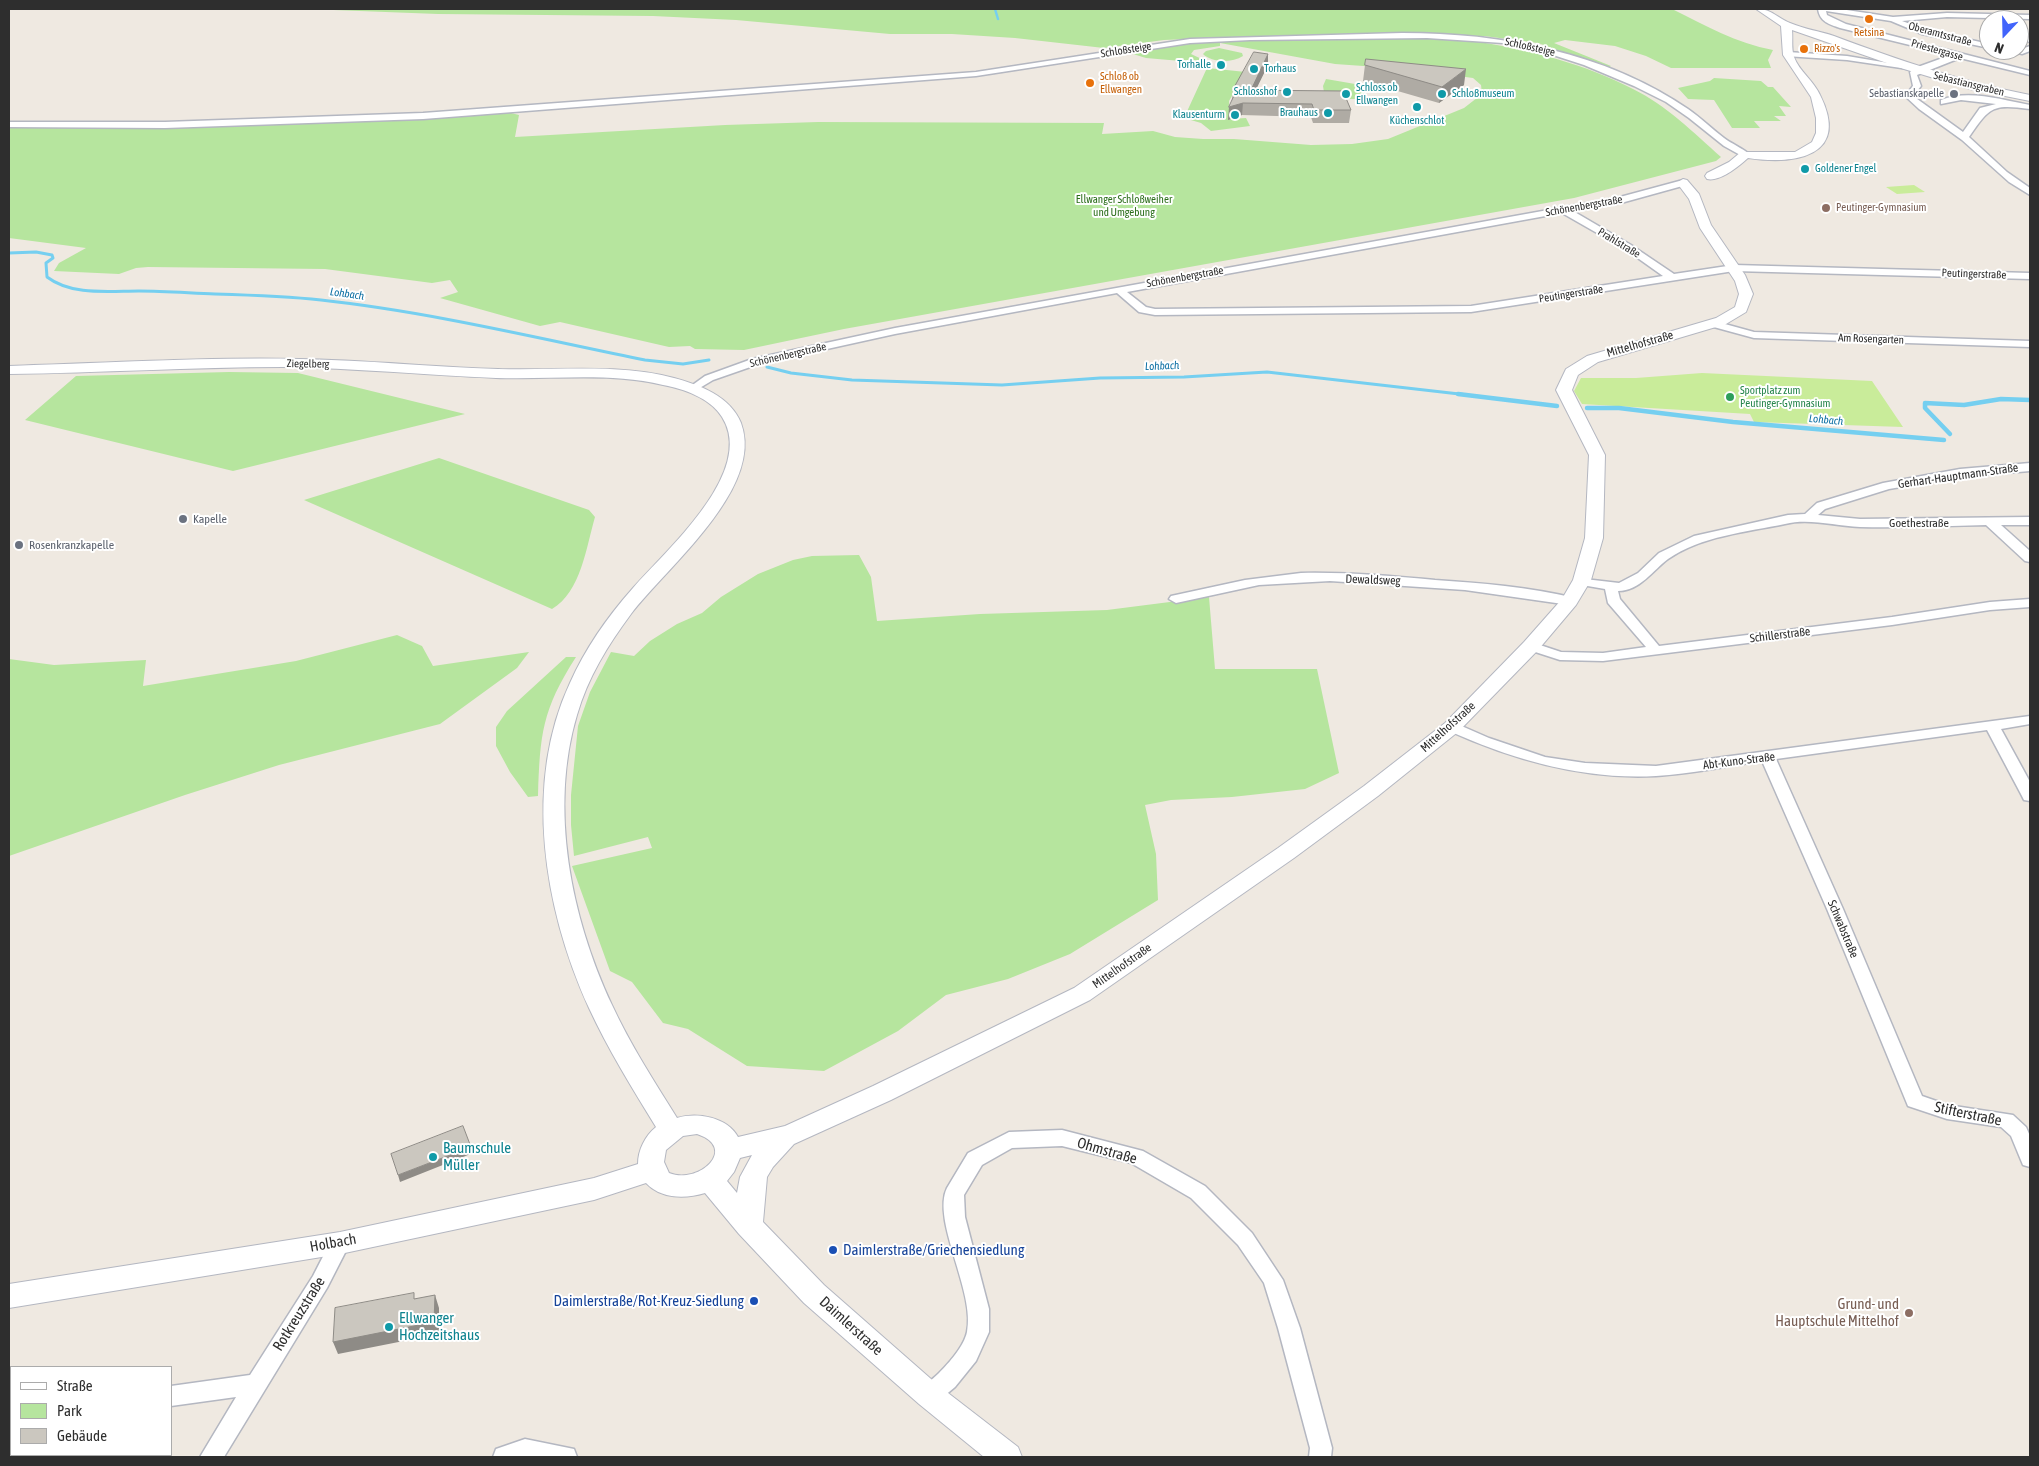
<!DOCTYPE html>
<meta charset="utf-8">
<style>
body{margin:0}
#map{position:relative;width:2039px;height:1466px;overflow:hidden;background:#efe9e1;font-family:"Asap Condensed",sans-serif}
canvas{display:block}
.frame{position:absolute;inset:0;border:10px solid #2e2e2e;pointer-events:none}
.legend{position:absolute;left:10px;top:1366px;width:162px;height:90px;box-sizing:border-box;background:#fff;border:1px solid #ababab;margin:0;padding:6px 9px;list-style:none;font-size:15px;color:#2e2e2e}
.legend li{display:flex;align-items:center;gap:10px;height:25px}
.legend b{width:25px;border:1px solid #ababab}
.north{position:absolute;left:1979px;top:10px;width:50px;height:50px;box-sizing:border-box;background:#fff;border:1px solid #ababab;border-radius:50%;rotate:201deg;font-size:14px;font-weight:700;line-height:20px;text-align:center;color:#2e2e2e}
.north::after{content:'';display:block;margin:auto;width:18px;height:22px;background:#4264fb;clip-path:polygon(50% 0,100% 100%,50% 72%,0 100%)}
</style>
<div id="map">
<canvas width="2039" height="1466"></canvas>
<div class="frame"></div>
<ul class="legend">
<li><b style="height:6px;background:#fff"></b>Straße</li>
<li><b style="height:14px;background:#b6e59e"></b>Park</li>
<li><b style="height:14px;background:#cbc7bf"></b>Gebäude</li>
</ul>
<div class="north">N</div>
</div>
<script>
const c = document.querySelector('canvas').getContext('2d');
c.lineJoin = 'round';
function fill(path, color) { c.fillStyle = color; c.fill(path, 'evenodd'); }
function stroke(path, color, width, dash) { c.strokeStyle = color; c.lineWidth = width; c.lineCap = dash ? 'butt' : 'round'; c.setLineDash(dash || []); c.stroke(path); }
function drawText(font, color, halo, rows, align = 'center') {
  c.font = font + ' "Asap Condensed",sans-serif'; c.lineWidth = 4; c.setLineDash([]); c.textBaseline = 'middle'; c.strokeStyle = halo; c.fillStyle = color; for (const [text, x, y, turn = 0] of rows) {
    c.save(); c.translate(x, y); c.rotate((+turn || 0) * Math.PI / 180); c.textAlign = isNaN(turn) ? turn : align; if (halo) c.strokeText(text, 0, 0); c.fillText(text, 0, 0); c.restore();
  }
}
fill(new Path2D(`
 M307,9H1672C1706,26 1736,43 1773,50L1768,60L1771,68H1671L1646,56L1615,46L1565,40L1554,43L1611,66L1608,68L1538,43L1484,36L1480,42C1533,51 1585,64 1633,89C1666,105 1694,133 1721,157L1716,161L1574,198L844,329L744,350L695,349L690,346L669,347L560,322L540,326L440,298L458,292L450,280L432,283L325,269L148,267L136,268L119,274L54,271L59,263L86,248L9,238V128L175,127L507,112L519,115L515,137L725,125L818,122L1104,123L1102,134L1153,131L1175,137L1203,139H1234L1311,145L1352,144L1388,139L1464,108L1482,94L1481,85L1473,78L1406,69L1335,64L1220,43V46L1194,50L1191,54L1206,61L1204,63L1146,58L1133,54C1145,45 1199,43 1217,42L1211,38L1164,40L1104,48L1015,38L952,34H890L736,20L653,16L438,14Z
 M1219,48L1242,53L1243,56C1232,63 1212,63 1203,54L1206,51Z
 M1207,68L1246,72L1229,101L1230,119L1246,118L1250,126L1211,131L1201,123L1184,118Z
 M1714,78L1761,81L1768,87H1773L1791,107L1779,106L1786,116H1774L1781,121H1754L1760,128H1732L1714,100L1688,99L1678,88L1710,81Z
 M1326,79L1361,85L1366,91L1361,99H1325L1323,86Z
 M229,372L298,373L465,414L233,471L25,420L76,376Z
 M439,458L589,510L595,517C586,548 581,592 552,609L304,500Z
 M859,555L871,577L877,621L980,614L1107,610L1209,597L1215,669H1317L1339,773L1305,789L1232,797L1171,800L1145,805L1156,854L1158,900L1070,954L1008,979L946,995L898,1031L824,1071L747,1066L688,1029L663,1023L632,982L610,971L572,866L652,848L648,837L574,856L571,825V795L578,726L590,692L611,652L634,656L650,641L677,624L702,613L721,597L758,574L793,560L812,556Z
 M397,635L422,646L433,666L529,652L517,668L440,724L279,765L185,795L9,856V659L54,665L146,660L143,686L296,661Z
 M566,657H576C542,710 540,734 538,796L528,797L510,772L496,746V727L507,711Z`), '#b6e59e');
fill(new Path2D(`
 M1914,185L1925,192L1897,194L1886,187Z
 M1702,373L1872,381L1903,427L1754,422L1750,414L1582,404L1574,391L1581,378H1636Z`), '#c9ec9a');
stroke(new Path2D(`
 M995,9L998,19`), '#75cff0', 2.5);
stroke(new Path2D(`
 M9,253L36,252L52,255L53,258L46,263L47,277C72,296 109,291 139,291C164,291 189,293 215,294C250,295 285,296 321,300C430,312 537,338 645,360L683,364L709,360
 M767,367L791,373L852,380L1002,385L1100,378L1184,377L1267,372L1468,395`), '#75cff0', 3);
stroke(new Path2D(`
 M1458,394L1557,406
 M1587,408H1619L1733,422L1944,440
 M1950,434L1925,408V403L1964,405L2001,399L2030,400`), '#75cff0', 4.5);
const street = new Path2D(`
 M1818,9H1840L1893,17L1947,13L2030,15V19L1947,17L1902,21L1927,30L1989,44V48L1922,34L1891,21L1826,11L1827,15L1846,24L2030,71V75L1960,58L1917,75L1921,86L1913,96L1963,132L1980,108L1996,104L1961,100L1941,104V100C1969,89 2002,100 2030,105V109C1993,104 1990,106 1969,137L2007,172L2030,188V195L2009,182L1962,140L1919,109L1905,96L1913,86L1910,72L1915,68L1951,55L1840,28C1829,24 1820,22 1818,9Z
 M1402,33C1502,33 1604,52 1688,109C1701,118 1712,129 1724,138C1732,144 1742,148 1749,154L1742,156L1724,146L1689,118L1666,102L1634,86L1584,65L1550,54L1503,43L1427,38L1250,40L1190,43L976,76L423,119L165,128L9,127V122H165L423,113L976,72L1190,39Z
 M2019,34L2030,38V42L2019,39Z
 M2030,46V51L2022,54L2006,50H2019Z
 M1788,52L1847,56L1912,67L1908,69L1847,60L1785,56V52Z
 M1683,180L1686,181V185L1621,203L1573,211L1631,245L1674,274L1734,265L2030,273V279L1734,271L1471,312L1155,315L1139,312L1117,293L895,334L759,364L713,380L693,392L687,389L705,376L752,359L895,328L1620,197ZM1562,213L1625,249L1663,276L1471,306L1155,309L1146,307L1127,292Z
 M1714,321L1754,332L2030,341V347L1754,338L1710,326L1709,324Z
 M2030,463V471L1960,477L1889,489L1825,509L1818,515L1860,519L2030,517V525H2001L2030,551V562L2025,561L1986,525C1944,526 1902,528 1860,527C1835,526 1809,518 1785,524C1747,532 1701,536 1668,559C1653,570 1640,591 1618,591L1620,599L1659,646L1892,617L1990,602L2030,599V607L1990,610L1892,625L1603,661L1560,660L1526,649L1524,646L1531,642L1561,652L1603,653L1646,647L1608,603L1605,589L1576,584L1574,581L1576,578L1619,583L1638,573L1659,553L1694,536L1788,515L1805,514L1817,503L1883,483L1960,469Z
 M1301,573C1346,572 1390,576 1435,580C1481,583 1529,587 1575,598L1577,601L1570,605L1465,590L1330,581L1259,585L1176,603L1169,599L1171,596L1245,580Z
 M2030,716V724L2001,729L2030,782V801L2024,800L2022,796L1987,730L1776,759L1843,909L1922,1096L1948,1105L2013,1115L2026,1127L2030,1136V1167L2023,1165L2011,1136L2001,1127L1947,1119L1908,1106L1827,909L1762,761C1727,766 1691,774 1656,776C1583,780 1513,760 1447,730L1445,727L1447,724H1457L1489,738L1545,757L1585,763L1656,766Z
 M1062,1130L1143,1151L1205,1186L1252,1233L1283,1280L1300,1328L1332,1448L1331,1457H1309L1310,1448L1278,1328L1264,1283L1238,1245L1191,1198L1131,1163L1062,1146L1012,1148L982,1165L964,1195L965,1217L989,1309V1332L976,1361L955,1387L937,1402L929,1405L921,1402L918,1395C923,1385 931,1381 939,1373C949,1363 964,1346 967,1332C976,1293 931,1220 947,1188L968,1153L1009,1132Z
 M340,1234L347,1237L350,1243L327,1288L224,1457H200L236,1397L171,1406V1386L250,1375L313,1276L333,1237Z
 M11,1416V1436L9,1437V1417Z
 M525,1439L574,1449L577,1457H493L496,1449Z`);
const secondary = new Path2D(`
 M1756,9C1771,8 1777,18 1790,23C1804,29 1819,31 1834,36C1901,61 1960,81 2030,95V101L1970,89L1904,69L1792,30C1793,39 1791,48 1794,57C1799,71 1814,81 1820,95C1851,157 1794,165 1748,158C1738,167 1720,182 1707,179L1705,176L1707,173L1729,162L1741,152H1795L1812,142L1816,133V118L1811,97L1783,55L1781,26Z
 M1683,179L1687,180L1699,194L1711,225L1745,275L1753,294L1746,312L1726,324L1598,362L1578,375L1572,390L1605,455L1603,538L1591,580L1576,605L1538,650L1459,731L1378,796L1294,858L1090,1000L891,1100L794,1144L773,1167L767,1177L763,1222L824,1285L939,1386L1018,1447L1022,1457H984L919,1404L804,1303L739,1234L705,1193C685,1199 661,1199 646,1183L594,1200L340,1254L9,1308V1284L340,1232L594,1178L638,1164C638,1150 645,1136 656,1127C632,1088 608,1049 589,1008C544,909 523,784 570,683C585,649 608,616 633,588C665,551 757,472 722,417C710,398 684,389 663,385C608,372 551,380 496,378C425,375 354,368 283,367C192,367 100,373 9,374V366C106,363 203,357 300,359C366,360 432,367 498,369C557,371 617,363 674,378C700,385 730,396 741,423C765,488 667,567 631,614C608,645 588,677 577,715C549,809 571,917 612,1005C630,1044 654,1081 677,1118C697,1112 727,1117 738,1137L785,1126L873,1086L1074,988L1278,848L1364,786L1445,723L1524,642L1562,599L1573,580L1585,538L1589,455L1556,390L1566,369L1587,356L1716,318L1735,307L1739,294L1735,281L1700,228L1689,199L1677,183ZM697,1134C739,1148 699,1185 669,1173L664,1162L666,1150L683,1136ZM752,1155L740,1177L737,1193L727,1181L734,1172L740,1158Z`);
stroke(street, '#b4b7c1', 3);
stroke(secondary, '#b4b7c1', 2);
fill(street, '#fff');
fill(secondary, '#fff');
fill(new Path2D(`
 M1268,54V65L1255,90L1351,110L1349,123H1313L1311,117L1242,115L1228,120L1232,101L1233,90Z
 M1365,65L1464,85L1439,103L1363,81Z`), '#afaba4');
fill(new Path2D(`
 M1268,54V65L1250,102V90Z
 M1466,69L1464,85L1439,103L1442,87Z
 M1243,103L1242,115L1228,120L1229,107Z
 M471,1147L473,1153L400,1182L398,1175Z
 M435,1295L439,1308V1334L338,1354L333,1342Z`), '#8e8b86');
const building = new Path2D(`
 M1254,52L1268,54L1251,90H1233Z
 M1366,59L1466,69L1442,87L1365,65Z
 M1237,90L1343,91L1351,110H1314L1312,104L1243,103L1229,107Z
 M463,1126L471,1147L398,1175L391,1154Z
 M414,1293V1299L435,1295L434,1322L333,1342L335,1308Z`);
fill(building, '#cbc7bf');
stroke(building, '#8e8b86', 1);
for (const [x, y, r, color] of [
 [1869,19,5,"#e8710a"],
 [1804,49,5,"#e8710a"],
 [1221,65,5,"#0f9aa8"],
 [1254,69,5,"#0f9aa8"],
 [1090,83,5,"#e8710a"],
 [1287,92,5,"#0f9aa8"],
 [1346,94,5,"#0f9aa8"],
 [1442,94,5,"#0f9aa8"],
 [1954,94,5,"#6b7280"],
 [1417,107,5,"#0f9aa8"],
 [1328,113,5,"#0f9aa8"],
 [1235,115,5,"#0f9aa8"],
 [1805,169,5,"#0f9aa8"],
 [1826,208,5,"#8d6e63"],
 [1730,397,5,"#2e9e5b"],
 [183,519,5,"#6b7280"],
 [19,545,5,"#6b7280"],
 [433,1157,5,"#0f9aa8"],
 [833,1250,5,"#1a4fb4"],
 [754,1301,5,"#1a4fb4"],
 [1909,1313,5,"#8d6e63"],
 [389,1327,5,"#0f9aa8"]
]) { const dot = new Path2D(); dot.arc(x, y, r, 0, 2 * Math.PI); c.fillStyle = color; c.fill(dot); stroke(dot, '#fff', 2); }
drawText('11px', '#c56008', '#fff', [
 ["Retsina",1869,33,"center"],
 ["Rizzo's",1814,49],
 ["Schloß ob",1100,77],
 ["Ellwangen",1100,90]
], 'left');
drawText('11px', '#2e2e2e', '#fff', [
 ["Oberamtsstraße",1940,34,15],
 ["Schloßsteige",1530,47,13],
 ["Schloßsteige",1126,50,-9],
 ["Priestergasse",1937,50,16],
 ["Sebastiansgraben",1969,84,14],
 ["Schönenbergstraße",1584,206,-10],
 ["Prahlstraße",1619,243,31],
 ["Peutingerstraße",1974,274,2],
 ["Schönenbergstraße",1185,277,-10],
 ["Peutingerstraße",1571,294,-9],
 ["Am Rosengarten",1871,339,2],
 ["Schönenbergstraße",788,355,-13],
 ["Ziegelberg",308,364,1]
]);
drawText('11px', '#0d838f', '#fff', [
 ["Torhalle",1211,65],
 ["Torhaus",1264,69,"left"],
 ["Schloss ob",1356,88,"left"],
 ["Ellwangen",1356,101,"left"],
 ["Schlosshof",1277,92],
 ["Schloßmuseum",1452,94,"left"],
 ["Brauhaus",1318,113],
 ["Klausenturm",1225,115],
 ["Küchenschlot",1417,121,"center"],
 ["Goldener Engel",1815,169,"left"]
], 'right');
drawText('11px', '#5b616d', '#fff', [
 ["Sebastianskapelle",1944,94]
], 'right');
drawText('11px', '#2c6e1b', '#fff', [
 ["Ellwanger Schloßweiher",1124,200],
 ["und Umgebung",1124,213]
]);
drawText('11px', '#785e54', '#fff', [
 ["Peutinger-Gymnasium",1836,208]
], 'left');
drawText('italic 11px', '#0d6fa3', '#fff', [
 ["Lohbach",347,294,8],
 ["Lohbach",1162,366,-2],
 ["Lohbach",1826,420,5]
]);
drawText('11px', '#27864d', '#fff', [
 ["Sportplatz zum",1740,391],
 ["Peutinger-Gymnasium",1740,404]
], 'left');
drawText('12px', '#2e2e2e', '#fff', [
 ["Mittelhofstraße",1640,344,-16],
 ["Gerhart-Hauptmann-Straße",1958,476,-8],
 ["Goethestraße",1919,523],
 ["Dewaldsweg",1373,580,2],
 ["Schillerstraße",1780,635,-7],
 ["Mittelhofstraße",1448,727,-42],
 ["Abt-Kuno-Straße",1739,761,-7],
 ["Schwabstraße",1843,929,67],
 ["Mittelhofstraße",1122,966,-35]
]);
drawText('12px', '#5b616d', '#fff', [
 ["Kapelle",193,519],
 ["Rosenkranzkapelle",29,545]
], 'left');
drawText('15px', '#2e2e2e', '#fff', [
 ["Stifterstraße",1968,1114,12],
 ["Ohmstraße",1107,1151,16],
 ["Holbach",333,1243,-10],
 ["Rotkreuzstraße",299,1314,-58],
 ["Daimlerstraße",851,1326,42]
]);
drawText('15px', '#0d838f', '#fff', [
 ["Baumschule",443,1148],
 ["Müller",443,1165],
 ["Ellwanger",399,1318],
 ["Hochzeitshaus",399,1335]
], 'left');
drawText('15px', '#164399', '#fff', [
 ["Daimlerstraße/Griechensiedlung",843,1250],
 ["Daimlerstraße/Rot-Kreuz-Siedlung",744,1301,"right"]
], 'left');
drawText('15px', '#785e54', '#fff', [
 ["Grund- und",1899,1304],
 ["Hauptschule Mittelhof",1899,1321]
], 'right');
</script>
